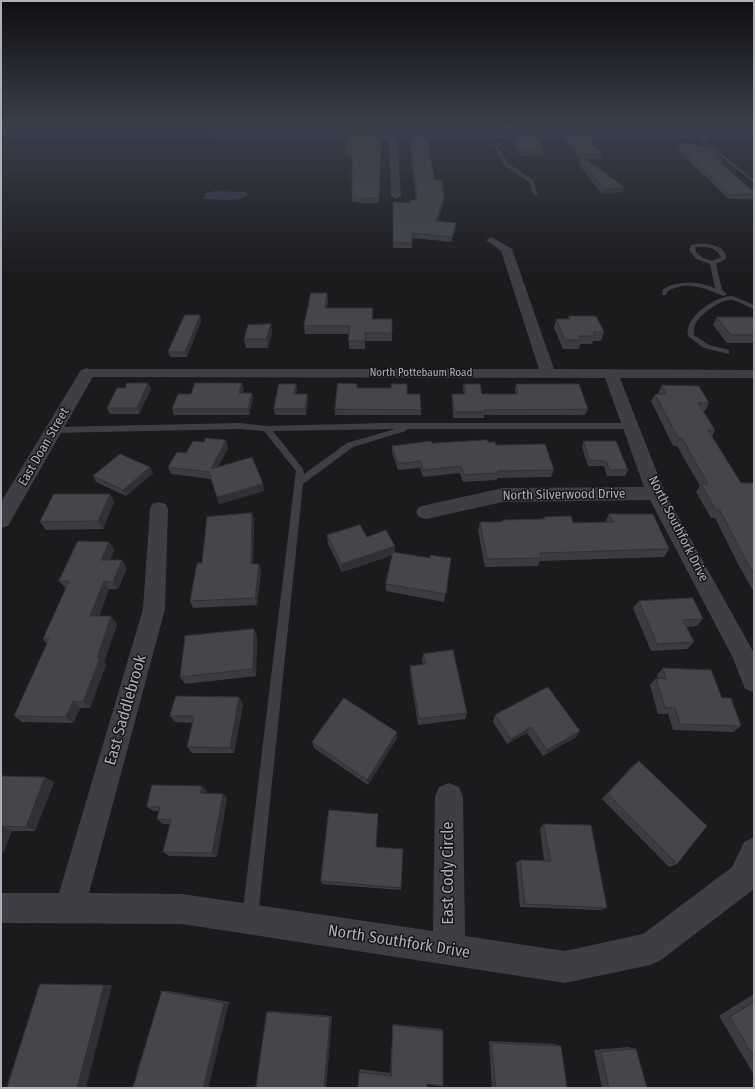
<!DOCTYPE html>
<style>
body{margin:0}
#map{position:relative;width:755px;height:1089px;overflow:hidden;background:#1b1b1d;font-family:"Fira Sans Condensed",sans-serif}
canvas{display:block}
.frame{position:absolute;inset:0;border:2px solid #aeb1bc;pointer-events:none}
</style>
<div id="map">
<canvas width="755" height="1089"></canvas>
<div class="frame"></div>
</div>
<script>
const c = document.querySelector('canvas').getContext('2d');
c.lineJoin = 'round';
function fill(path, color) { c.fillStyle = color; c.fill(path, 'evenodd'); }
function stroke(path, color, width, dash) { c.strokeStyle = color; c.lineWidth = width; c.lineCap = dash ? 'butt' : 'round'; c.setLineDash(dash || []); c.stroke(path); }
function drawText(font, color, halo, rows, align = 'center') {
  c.font = font + ' "Fira Sans Condensed",sans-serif'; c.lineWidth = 3; c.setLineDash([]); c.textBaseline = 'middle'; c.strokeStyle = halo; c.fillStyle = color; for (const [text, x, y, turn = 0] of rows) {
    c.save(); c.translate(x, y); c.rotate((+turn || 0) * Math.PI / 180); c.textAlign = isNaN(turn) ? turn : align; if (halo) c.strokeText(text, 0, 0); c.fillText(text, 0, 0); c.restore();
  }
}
fill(new Path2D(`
 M215,191L246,192L248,195C241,203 214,199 203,199L206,193Z`), '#313841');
fill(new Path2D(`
 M285,126H289L286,136L284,137L282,136Z
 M515,136L518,137L498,146L508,163L533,180L538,196L534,195L529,182L504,165L494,146Z
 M698,136H700L754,180V183L698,138Z
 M697,244C708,243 727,246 726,259L716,264L722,290L727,294L724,296C704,289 689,280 668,291L666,295H662L663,289C679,280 698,281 715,288L710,264L696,259L689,250L691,245ZM695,247C706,246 716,247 721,257L712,261L703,258L696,252Z
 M733,296L754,305V309C747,307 741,302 733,300C722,298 700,314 695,325C694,328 694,332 694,335L709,345L729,350V354L704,348L688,336C683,318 716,295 733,296Z
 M240,423L267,426L384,423H631L635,426L631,429H407L406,431L353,447L303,484L258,917L256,923L250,925L244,923L242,917L296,471L264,431L240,429L54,433L50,430L54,427ZM395,429L347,443L304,474L303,469L273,431Z`), '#3e3e44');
fill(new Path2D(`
 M216,134L754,135V139H397L401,196L396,199L391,196L389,139L219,138L215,136Z
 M491,237L512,249L554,369L754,370V378H620L665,493L754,653V692L745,689L733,658L650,500L503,502L426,519L419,517L416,512L419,507L426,505L503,488L644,487L605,378L87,377L82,376L80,373L82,370L87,369H539L501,251L486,240Z
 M159,502L166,504L168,509L165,609L89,893L182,894L433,931L435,797L439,787L449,783L459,787L463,797L465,936L565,951L643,934L732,867L744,842L754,837V889L661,960L650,965L565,983L182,924L1,923V893H59L143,609L150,509L152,504Z`), '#3e3e44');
fill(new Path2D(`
 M87,368L93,370L95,373L8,526L1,528V502L79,373L81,370Z`), '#3e3e44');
fill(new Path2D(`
 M407,126H429V133H408Z
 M506,126H530L532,129L531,133H509Z
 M555,126H579L581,129L580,133H560Z
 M381,136L379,203H358V202H352V155H347L346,151Z
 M410,136L431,140L430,144H429L430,151V155L435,180L444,197V202L438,221L456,223V228L451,242L412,238V248H393V202L411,203V200H416L409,140Z
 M566,136L602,154L601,159H585L623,192L602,194L579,165L580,160L581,159H579L565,140Z
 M514,137L544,150L543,155L520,156L513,141Z
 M677,144L700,146L722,159L721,163L754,192V199H729L676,149Z
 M327,293L328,301L327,308L373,319L392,333V341H365V349H349V334H305L304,326Z
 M200,315L201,321L187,357H170L168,352Z
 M569,316L604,332L601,341H593L592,344H580L579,349H563L554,328L556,319H568Z
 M717,317H754V343H727L713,325Z
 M271,324L272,333L268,348H246L244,339Z
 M148,383L151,389L139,414H110L107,408L125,388Z
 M464,384L482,394H516L515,390L516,384L588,409L585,415H484V418H453L452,400V394H464L463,390Z
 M662,385L709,403L705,411H703L715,430L712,437L741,483L754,484V592L739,566L715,518H711L696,492L700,486L677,446H673L651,401L655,394H658Z
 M357,388L407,394L421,410V415H335V409Z
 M244,389L242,393H252L253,399L249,415H174L172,409L191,394Z
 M297,389L296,394H307L308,399L306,415H275L274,409Z
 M226,440L228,448L218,467L264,491L219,504L211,479L171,474L168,467L186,453L204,442Z
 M584,441L628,470L625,476H607L604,466H588L582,447Z
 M488,442L496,445L554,470L551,477L497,478V480L463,482L460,473L423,477L420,468L398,470L392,452V446L432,443Z
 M150,467L153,473L126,496L96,482L93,476Z
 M110,494L114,502L103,529L46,530L40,522Z
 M609,514L669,549L664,557L540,561L538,566L485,567L478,531L480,522H501L502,520L543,519L544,517L573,523L605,522Z
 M254,520L253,564H259L261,571L257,605L193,608L190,601L202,563Z
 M327,535L367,537L395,546V553L430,558H451L444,602L386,591V584L393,555L342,572L328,544Z
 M109,542L114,550L110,560L127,568L118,589H109L99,616L117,624L104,662L106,665L90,708H80L73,723L22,722L14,716L47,644L43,639L66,589L59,581Z
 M639,601L703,619L697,626L687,627L694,642L687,649L651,651L633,608Z
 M254,629L257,636L256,676L185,684L180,677Z
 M423,654L467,713L465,719L418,725L410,673V666L423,664L422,661Z
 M663,668L722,698L741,726L733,732L673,730L668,714H658L650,685L656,678L658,679L657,675Z
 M243,704L234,753H192L187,747L193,723L175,722L170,716Z
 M495,715L576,737L543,756L527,733L507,744L493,722Z
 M397,738L368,785L314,748L312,742Z
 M639,761L677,864L669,867L602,799L632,766Z
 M1,776L54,782L35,831H12L2,855H1Z
 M202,786L206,791V793L227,798L217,857L169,856L163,852L170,824H163L157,819L159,811H153L147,807Z
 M544,824L607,908L600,910L520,907L516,863L520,860L544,861L540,828Z
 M321,881L401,888V890L322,884Z
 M162,991H169L229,1002L208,1088H133Z
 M752,995H754V1075L719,1016Z
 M270,1011L332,1016L326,1088L267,1012Z
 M393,1024L441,1029L443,1031L427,1084L359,1072L360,1069L390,1073Z
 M489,1041L555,1044L561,1046L567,1088H492Z
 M628,1047L636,1049L647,1088H602L594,1050Z`), '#3b3c40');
fill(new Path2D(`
 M624,187L623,192L602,194L603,189Z
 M444,197V202L436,226V221Z
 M456,223V228L451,242L452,237Z
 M327,293L328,301L326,316L325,308Z
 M200,315L201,321L187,357L185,352Z
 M271,324L272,333L268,348L266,339Z
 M148,383L151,389L139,414L137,408Z
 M242,383L244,389L241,399L239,393Z
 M296,384L297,389L295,399L294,394Z
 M252,393L253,399L249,415L248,409Z
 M307,394L308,399L306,415L305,409Z
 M226,440L228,448L213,476L211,469Z
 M150,467L153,473L126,496L123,490Z
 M263,484L264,491L219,504L217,497Z
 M110,494L114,502L103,529L98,521Z
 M252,513L254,520L253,571L251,564Z
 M109,542L114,550L107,568L101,560Z
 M395,546V554L342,572L341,564Z
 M122,560L127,568L118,589L113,582Z
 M259,564L261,571L257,605L255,598Z
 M104,581L109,589L96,624L90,616Z
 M111,616L117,624L104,662L106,665L90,708L83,702L97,658Z
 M254,629L257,636L256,676L253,669Z
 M239,697L243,704L234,753L230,748Z
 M73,701L80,708L73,723L66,717Z
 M531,727L527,733L507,744L511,739Z
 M580,731L576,737L543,756L547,750Z
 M397,732V738L368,785L367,780Z
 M45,777L54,782L35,831L26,827Z
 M202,786L206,791L205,798L200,793Z
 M223,794L227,798L217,857L212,853Z
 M2,826L12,831L2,855H1V829Z
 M104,985H112L86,1088H77Z
 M229,1002L208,1088H203L224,1003Z
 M332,1016L326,1088H324L330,1017Z`), '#303134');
const building = new Path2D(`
 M408,126H429V129H408Z
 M509,126H530L532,129H510Z
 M559,126H579L581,129H561Z
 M347,136H381L379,198L358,199V197H352V151H346Z
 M410,136H430L431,140H428L430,151L429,150L435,180H442L444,197L436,221L456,223L452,237L412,233V243H393V202L411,203V200H417Z
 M515,136H536L544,150L521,151L514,137Z
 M566,136H587L602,154H580Z
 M677,144L698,145L700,146H707L722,159H716L754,192V194L731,195Z
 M583,157L624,187L603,189L580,160Z
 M311,293H327L325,308H373L372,319H392V333H365V341H348L350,326H304Z
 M185,315H200L185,352H168Z
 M569,316H596L604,332H593L595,336H579L581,340H565L556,319H570Z
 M717,317H754V335H731Z
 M271,324L266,339H244L248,325Z
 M127,383H148L137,408H107L117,388H125Z
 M195,383H242L239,393H252L248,409H172L178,394H191Z
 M338,383L357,384V388H391V384H407V394H420L421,410L335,409Z
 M279,384H296L294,394H307L305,409H274Z
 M464,384H480L482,394H518L516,384H579L588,409L484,410L485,412H454L452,394H466Z
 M662,385L699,386L709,403H698L715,430H708L741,483H753L754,484V573L745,559L720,510H716L701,484H708L682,438H678L655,394H666Z
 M206,438L226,440L211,469L252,457L263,484L217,497L209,472L168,467L177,452L186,453L193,441L204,442Z
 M487,440L488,442H495L496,445L545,444L554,470L498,471V473L464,475L461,466L423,470L420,461L398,464L392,446L431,441L432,443Z
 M584,441H616L628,470H610L606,461L590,460Z
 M120,454L150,467L123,490L93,476Z
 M54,494H110L98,521L40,522Z
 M252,513L251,564H259L255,598L190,601L197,563H202L207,517Z
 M609,514H653L669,549L540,553L541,558L487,559L480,522H503L502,520L545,519L544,517L571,516L573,523L613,522Z
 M360,525L367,537L386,530L395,546L341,564L327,535Z
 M78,541L109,542L101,560H122L113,582L104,581L90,616H111L97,658H100L83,702L73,701L66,717L14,716L49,639H43L69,581H59Z
 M393,552L430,558V555L451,558L446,594L386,584Z
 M693,598L703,619L683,620L694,642L657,644L639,601Z
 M254,629L253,669L180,677L185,636Z
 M453,650L467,713L419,719L410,666L426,664L423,654Z
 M663,668L711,670L722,698H731L741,726L680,724L675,708H665L656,678L666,679Z
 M548,687L580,731L547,750L531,727L511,739L495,715Z
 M176,696L239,697L230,748L187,747L194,716H170Z
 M344,698L397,732L367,780L312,742Z
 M639,761L707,826L677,864L608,794Z
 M1,776L45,777L26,827L2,826L1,829Z
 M152,785L202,786L200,793L223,794L212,853L163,852L171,820L157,819L160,807H147Z
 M329,810L378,814L376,847L403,849L401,888L321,881Z
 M544,824L591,825L607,908L525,904L520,860L550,861Z
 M40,984L104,985L77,1088H7Z
 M162,991L224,1003L203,1088H133Z
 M754,1002V1057L730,1017Z
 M267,1012L330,1017L324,1088H256Z
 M393,1025L443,1031V1086L427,1084V1088H358L359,1072L391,1076Z
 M492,1043L561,1046L567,1088H496Z
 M636,1049L647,1088H609L601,1052Z`);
fill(building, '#45464a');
stroke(building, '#303134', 1);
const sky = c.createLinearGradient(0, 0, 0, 279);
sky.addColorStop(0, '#0f0f10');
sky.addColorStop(0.45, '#393f4c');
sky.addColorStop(1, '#393f4c00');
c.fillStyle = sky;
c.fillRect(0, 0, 755, 279);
drawText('11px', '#aeb1bc', '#161618', [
 ["North Pottebaum Road",421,373]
]);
drawText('13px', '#aeb1bc', '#161618', [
 ["East Doan Street",44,447,-60],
 ["North Silverwood Drive",564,495,-1],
 ["North Southfork Drive",678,529,63]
]);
drawText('16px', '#aeb1bc', '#161618', [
 ["East Saddlebrook",126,710,-74],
 ["East Cody Circle",449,873,-90],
 ["North Southfork Drive",399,942,9]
]);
</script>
